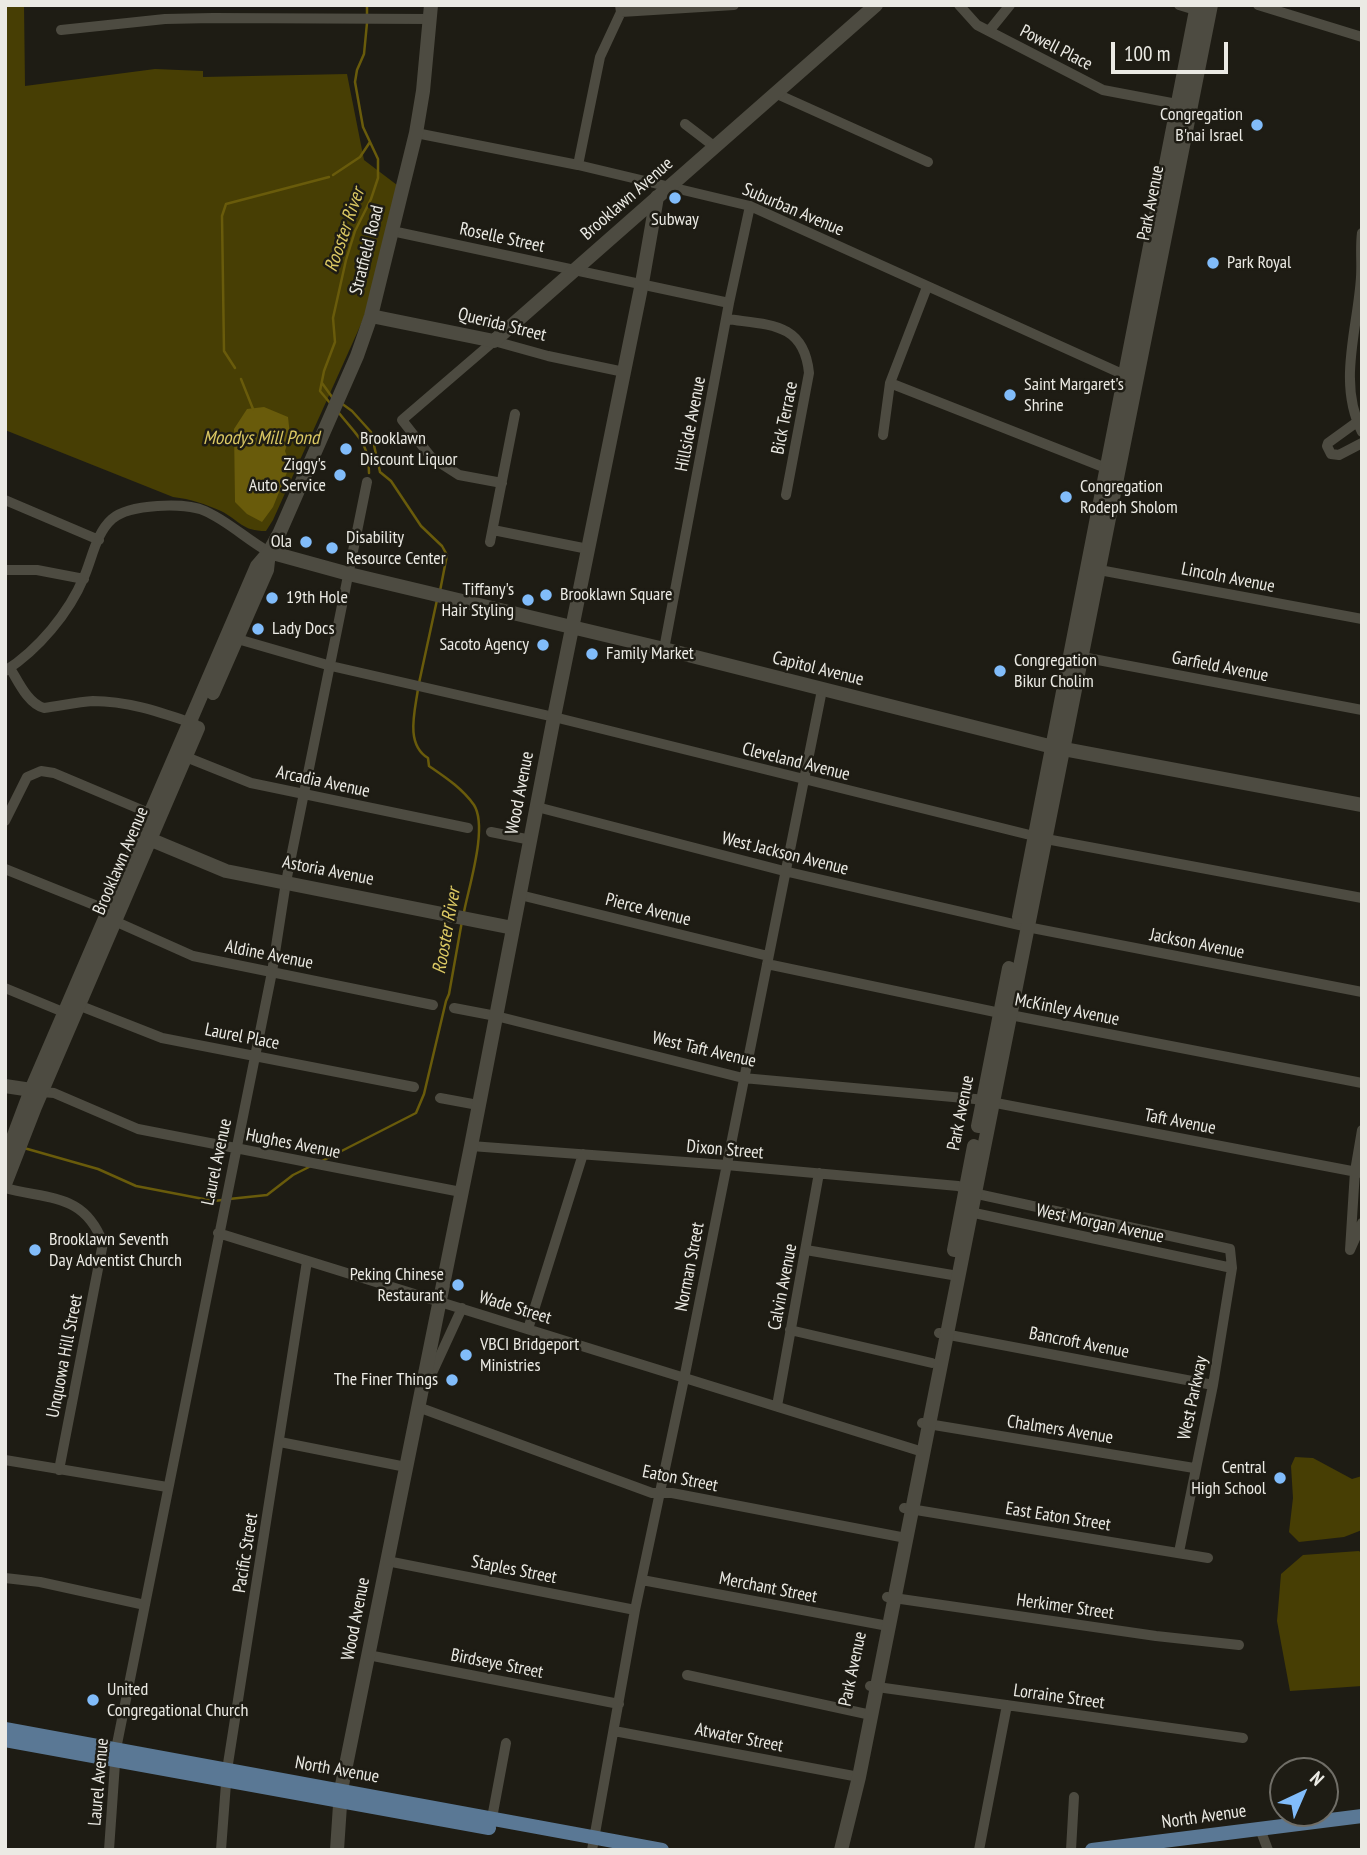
<!DOCTYPE html>
<style>
body{margin:0}
#map{position:relative;width:1367px;height:1855px;overflow:hidden;background:#1e1c14;font-family:"PT Sans Narrow",sans-serif}
canvas{display:block}
.frame{position:absolute;inset:0;border:7px solid #ebeae4;pointer-events:none}
.north{position:absolute;left:1269px;top:1757px;width:70px;height:70px;box-sizing:border-box;background:#1e1c14;border:2px solid #706e67;border-radius:50%;rotate:44deg;font-size:19px;font-weight:700;line-height:28px;text-align:center;color:#ebeae4}
.north::after{content:'';display:block;margin:auto;width:24px;height:32px;background:#81bcfa;clip-path:polygon(50% 0,100% 100%,50% 72%,0 100%)}
.scale{position:absolute;left:1111px;top:42px;width:117px;height:32px;box-sizing:border-box;border:4px solid #ebeae4;border-top:0;padding-left:9px;font-size:21px;line-height:24px;white-space:nowrap;color:#ebeae4;-webkit-text-stroke:5px #1e1c14;paint-order:stroke}
</style>
<div id="map">
<canvas width="1367" height="1855"></canvas>
<div class="frame"></div>
<div class="north">N</div>
<div class="scale">100 m</div>
</div>
<script>
const c = document.querySelector('canvas').getContext('2d');
c.lineJoin = 'round';
function fill(path, color) { c.fillStyle = color; c.fill(path, 'evenodd'); }
function stroke(path, color, width, dash) { c.strokeStyle = color; c.lineWidth = width; c.lineCap = dash ? 'butt' : 'round'; c.setLineDash(dash || []); c.stroke(path); }
function drawText(font, color, halo, rows, align = 'center') {
  c.font = font + ' "PT Sans Narrow",sans-serif'; c.lineWidth = 5; c.setLineDash([]); c.textBaseline = 'middle'; c.strokeStyle = halo; c.fillStyle = color; for (const [text, x, y, turn = 0] of rows) {
    c.save(); c.translate(x, y); c.rotate((+turn || 0) * Math.PI / 180); c.textAlign = isNaN(turn) ? turn : align; if (halo) c.strokeText(text, 0, 0); c.fillText(text, 0, 0); c.restore();
  }
}
fill(new Path2D(`
 M5,5H24L25,86L155,69L203,71V77L347,74L364,160L397,185L366,313L273,520L266,531C242,531 240,521 221,511C205,504 191,499 173,497L5,430Z
 M1295,1457L1313,1458L1352,1479L1362,1476V1530L1344,1537L1299,1542L1289,1532L1293,1498L1291,1466Z
 M1359,1551L1362,1554V1686L1290,1691L1277,1621L1281,1574L1303,1555Z`), '#473e04');
fill(new Path2D(`
 M264,407L288,417L290,435L285,451L290,465L273,507L262,522L247,514L235,502L234,429L247,409Z`), '#695b0b');
stroke(new Path2D(`
 M367,16V5
 M333,175L360,157L370,142
 M235,368L224,351L222,216L226,204L329,177
 M241,379L253,409
 M322,383L332,397
 M330,403L320,391L324,371L335,342L333,318L346,260L355,231L371,199L378,178V159L363,127L355,82L357,70L364,54L367,23
 M341,403L352,411L371,432L380,472L391,481L421,526L442,546L447,555L440,591
 M339,413C357,436 369,442 369,473
 M419,683L437,600
 M418,689C415,711 405,744 428,758L429,766C445,777 462,788 474,805C488,827 469,886 464,912
 M24,1148L98,1169L136,1186L214,1201L222,1200
 M320,1162L416,1113L424,1094L446,1001L449,994L462,921
 M229,1199L267,1195L293,1175L311,1166`), '#695b0b', 2.5);
stroke(new Path2D(`
 M959,5L977,25L1103,90L1182,105
 M1179,5L1202,12
 M1258,5L1362,37
 M621,12L734,5
 M61,30L165,19L213,18L430,19
 M989,31L1010,5
 M777,94L928,162
 M685,124L715,147
 M416,133L578,165L750,206L1129,377
 M578,165L600,57L621,12L620,5
 M392,231L729,303
 M1362,233C1360,248 1362,262 1361,277C1358,328 1337,383 1362,432
 M727,319C769,325 804,322 809,373L786,495
 M890,383L1111,470
 M1357,422L1328,443L1327,446L1331,454L1339,455L1362,443
 M883,435L890,383L927,287
 M502,483L459,475L431,457L402,420L494,341L548,356L624,372
 M5,500L99,540
 M493,530L588,549
 M490,542L515,414
 M1094,569L1362,619
 M5,570H37L84,579
 M234,638L331,666L554,717L1046,839L1362,898
 M664,649L729,303L750,206
 M1077,656L1362,710
 M10,668C18,681 28,704 44,708C60,706 77,702 93,701C129,701 162,713 195,724
 M5,671C38,650 69,613 84,577C92,559 96,533 112,519C129,504 185,502 205,511C228,521 247,540 269,552
 M181,755L251,783L468,828
 M537,807L784,871L1027,927L1362,992
 M5,821L27,777L41,771L54,773L156,816
 M491,832L531,840
 M5,869L112,912
 M520,895L768,956
 M110,919L193,956L433,1005
 M767,964L1000,1013L1362,1083
 M5,988L68,1014
 M73,1003L162,1038L414,1087
 M454,1008L496,1016L743,1078L975,1099L1362,1173
 M42,1092L54,1093L138,1129L461,1192
 M440,1098L478,1105
 M1362,1130L1355,1171L1350,1250L1362,1223
 M471,1146L726,1165L958,1186L982,1195L1230,1249L1232,1268L1213,1385L1179,1552
 M5,1188C50,1200 84,1193 103,1243L59,1470
 M965,1211L1232,1268
 M218,1233L923,1452
 M806,1250L958,1276
 M528,1329L583,1154
 M790,1330L932,1363
 M939,1333L1213,1385
 M427,1384L462,1308
 M777,1406L819,1173
 M418,1407L652,1493H672L906,1538
 M922,1423L1194,1468
 M280,1442L406,1467
 M5,1460L167,1487
 M904,1508L1208,1558
 M387,1561L635,1610
 M5,1578L40,1582L145,1605
 M642,1580L888,1626
 M887,1597L1156,1636L1239,1645
 M368,1655L619,1704
 M687,1675L871,1715
 M870,1686L1243,1738
 M614,1731L859,1777
 M492,1818L506,1743
 M1260,1829L1268,1850
 M109,1850L116,1749L272,972L286,882L367,482
 M221,1850L227,1770L307,1261
 M592,1850L635,1610L684,1379L822,690
 M979,1850L1007,1705
 M1071,1850L1074,1797`), '#4d4b41', 10);
stroke(new Path2D(`
 M371,316L494,341L876,5
 M269,552L349,574L664,649L1053,747L1362,805
 M213,693L267,570L269,552
 M142,836L226,871L513,928
 M1019,917L1197,5
 M5,1086L38,1091
 M978,1126L1009,968
 M5,1159L31,1090L257,566L269,552L279,534L357,356L371,316L416,133L423,91L431,5
 M5,1184L35,1107L198,728
 M954,1250L974,1146
 M337,1850L341,1790L471,1146L554,717L642,283L657,197
 M841,1850L859,1777L1211,5`), '#4d4b41', 14);
stroke(new Path2D(`
 M5,1729L662,1850
 M5,1740L489,1828
 M1092,1850L1362,1816`), '#5a7895', 14);
for (const [x, y, r, color] of [
 [1257,125,7,"#81bcfa"],
 [675,198,7,"#81bcfa"],
 [1213,263,7,"#81bcfa"],
 [1010,395,7,"#81bcfa"],
 [346,449,7,"#81bcfa"],
 [340,475,7,"#81bcfa"],
 [1066,497,7,"#81bcfa"],
 [306,542,7,"#81bcfa"],
 [332,548,7,"#81bcfa"],
 [546,595,7,"#81bcfa"],
 [272,598,7,"#81bcfa"],
 [528,600,7,"#81bcfa"],
 [258,629,7,"#81bcfa"],
 [543,645,7,"#81bcfa"],
 [592,654,7,"#81bcfa"],
 [1000,671,7,"#81bcfa"],
 [35,1250,7,"#81bcfa"],
 [458,1285,7,"#81bcfa"],
 [466,1355,7,"#81bcfa"],
 [452,1380,7,"#81bcfa"],
 [1280,1478,7,"#81bcfa"],
 [93,1700,7,"#81bcfa"]
]) { const dot = new Path2D(); dot.arc(x, y, r, 0, 2 * Math.PI); c.fillStyle = color; c.fill(dot); stroke(dot, '#1e1c14', 2.5); }
drawText('18px', '#ebeae4', '#1e1c14', [
 ["Powell Place",1056,48,27],
 ["Brooklawn Avenue",627,199,-41],
 ["Park Avenue",1151,203,-79],
 ["Suburban Avenue",793,210,23],
 ["Roselle Street",502,238,12],
 ["Stratfield Road",367,250,-76],
 ["Querida Street",502,325,14],
 ["Bick Terrace",785,418,-79],
 ["Hillside Avenue",691,424,-79],
 ["Lincoln Avenue",1228,578,11],
 ["Garfield Avenue",1220,667,11],
 ["Capitol Avenue",818,669,14],
 ["Cleveland Avenue",796,762,14],
 ["Arcadia Avenue",323,782,12],
 ["Wood Avenue",520,793,-79],
 ["West Jackson Avenue",785,854,14],
 ["Brooklawn Avenue",121,861,-67],
 ["Astoria Avenue",328,871,11],
 ["Pierce Avenue",648,910,14],
 ["Jackson Avenue",1197,944,11],
 ["Aldine Avenue",269,955,11],
 ["McKinley Avenue",1067,1010,11],
 ["Laurel Place",242,1037,11],
 ["West Taft Avenue",704,1050,13],
 ["Park Avenue",961,1113,-79],
 ["Taft Avenue",1180,1122,11],
 ["Hughes Avenue",293,1144,11],
 ["Dixon Street",725,1150,5],
 ["Laurel Avenue",217,1162,-78],
 ["West Morgan Avenue",1100,1224,12],
 ["Norman Street",690,1267,-79],
 ["Calvin Avenue",783,1287,-79],
 ["Wade Street",515,1308,17],
 ["Bancroft Avenue",1079,1343,11],
 ["Unquowa Hill Street",65,1356,-79],
 ["West Parkway",1193,1398,-78],
 ["Chalmers Avenue",1060,1430,9],
 ["Eaton Street",680,1479,11],
 ["East Eaton Street",1058,1517,9],
 ["Pacific Street",246,1553,-81],
 ["Staples Street",514,1570,11],
 ["Merchant Street",768,1588,11],
 ["Herkimer Street",1065,1607,8],
 ["Wood Avenue",356,1619,-79],
 ["Birdseye Street",497,1664,11],
 ["Park Avenue",853,1669,-78],
 ["Lorraine Street",1059,1697,8],
 ["Atwater Street",739,1738,11],
 ["North Avenue",337,1770,10],
 ["Laurel Avenue",99,1782,-85],
 ["North Avenue",1204,1817,-8]
]);
drawText('18px', '#ebeae4', '#1e1c14', [
 ["Congregation",1243,115,"right"],
 ["B'nai Israel",1243,136,"right"],
 ["Subway",675,220,"center"],
 ["Park Royal",1227,263],
 ["Saint Margaret's",1024,385],
 ["Shrine",1024,406],
 ["Brooklawn",360,439],
 ["Discount Liquor",360,460],
 ["Ziggy's",326,465,"right"],
 ["Auto Service",326,486,"right"],
 ["Congregation",1080,487],
 ["Rodeph Sholom",1080,508],
 ["Disability",346,538],
 ["Resource Center",346,559],
 ["Ola",292,542,"right"],
 ["Tiffany's",514,590,"right"],
 ["Hair Styling",514,611,"right"],
 ["Brooklawn Square",560,595],
 ["19th Hole",286,598],
 ["Lady Docs",272,629],
 ["Sacoto Agency",529,645,"right"],
 ["Family Market",606,654],
 ["Congregation",1014,661],
 ["Bikur Cholim",1014,682],
 ["Brooklawn Seventh",49,1240],
 ["Day Adventist Church",49,1261],
 ["Peking Chinese",444,1275,"right"],
 ["Restaurant",444,1296,"right"],
 ["VBCI Bridgeport",480,1345],
 ["Ministries",480,1366],
 ["The Finer Things",438,1380,"right"],
 ["Central",1266,1468,"right"],
 ["High School",1266,1489,"right"],
 ["United",107,1690],
 ["Congregational Church",107,1711]
], 'left');
drawText('italic 19px', '#dbc863', '#1e1c14', [
 ["Rooster River",345,230,-71],
 ["Moodys Mill Pond",261,439],
 ["Rooster River",447,931,-80]
]);
</script>
